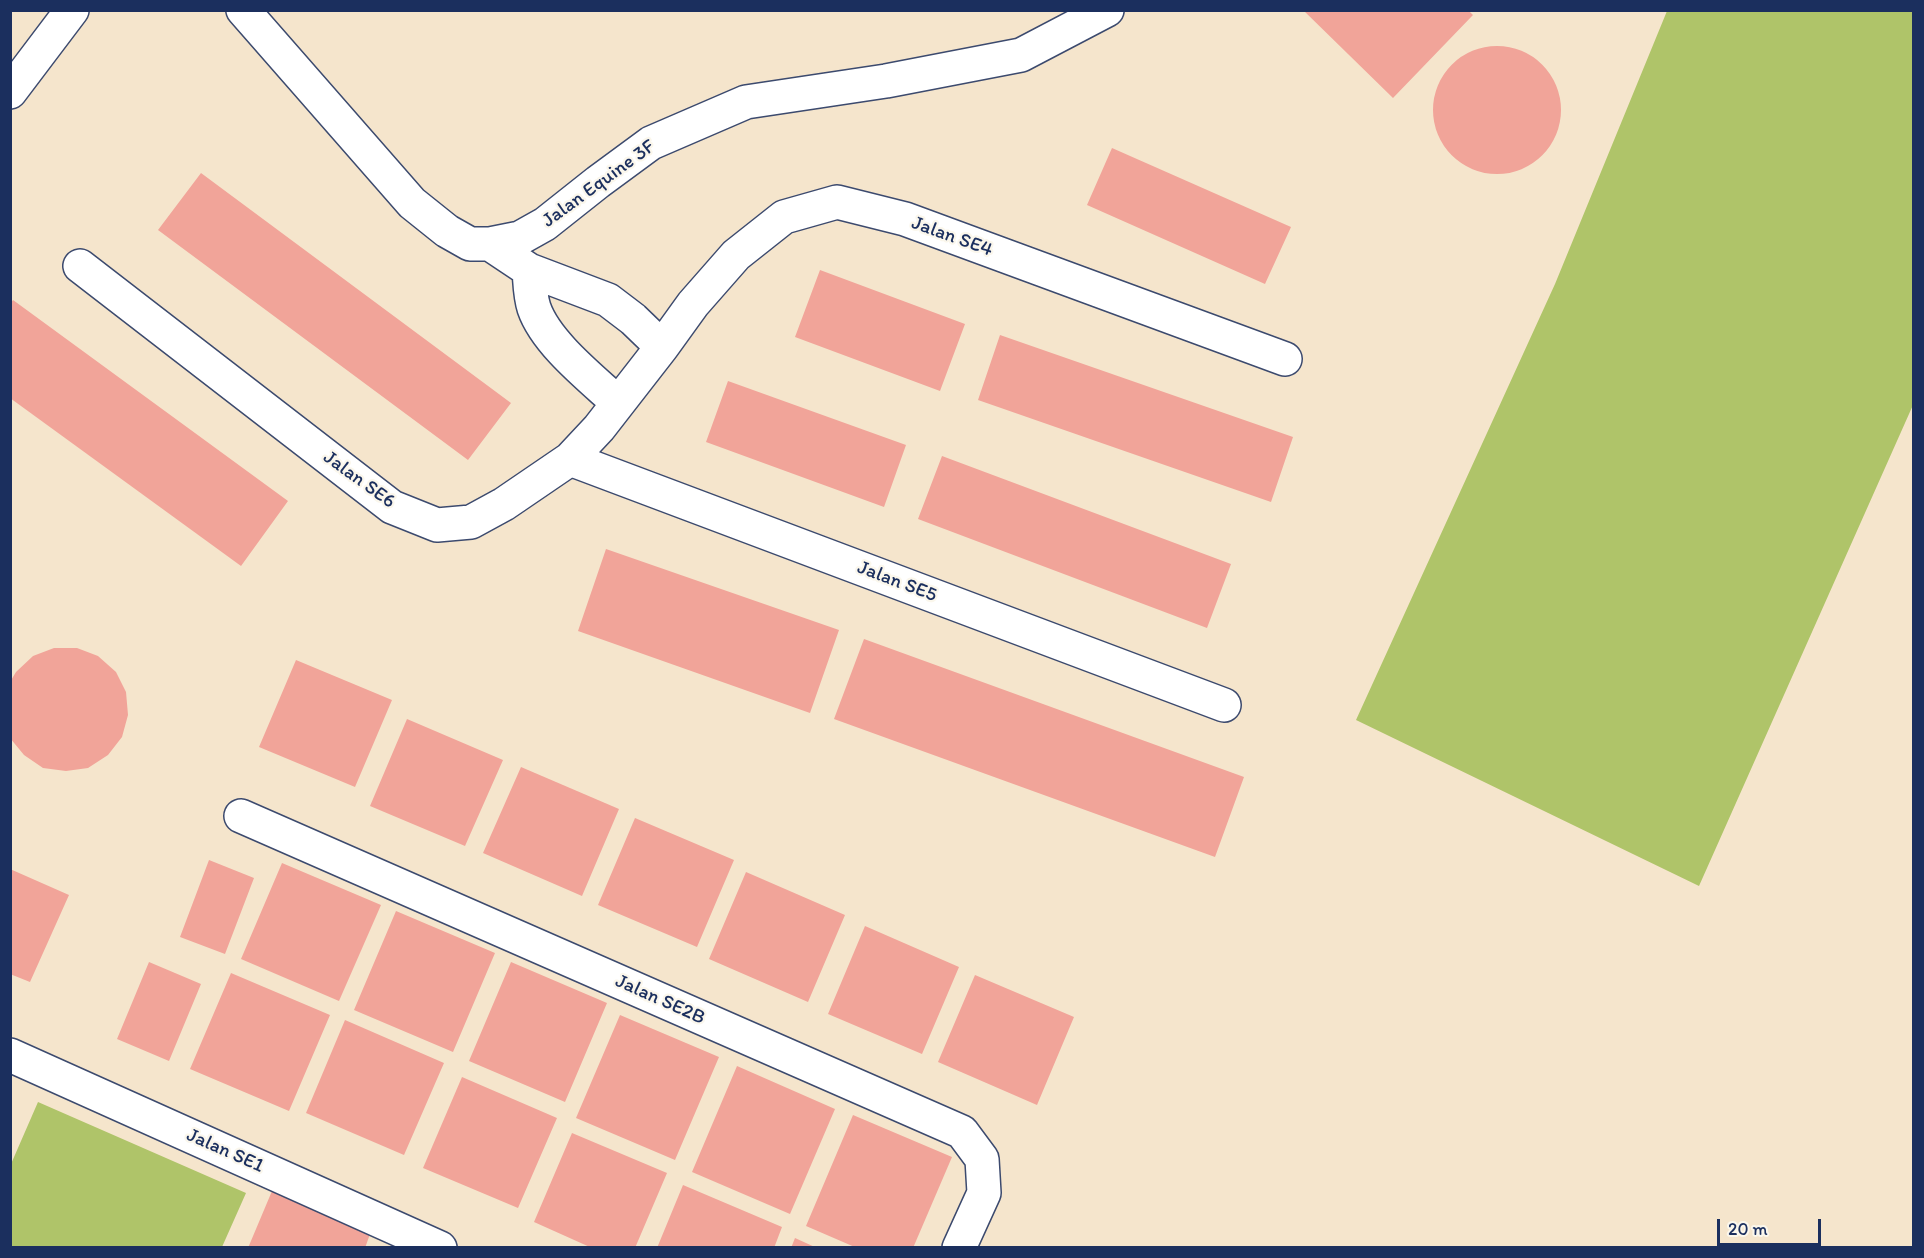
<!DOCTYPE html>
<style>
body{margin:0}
#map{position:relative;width:1924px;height:1258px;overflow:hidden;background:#f5e5cc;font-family:Itim,sans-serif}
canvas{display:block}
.frame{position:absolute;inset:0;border:12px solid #1b2f5e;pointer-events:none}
.scale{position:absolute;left:1717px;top:1219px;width:104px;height:27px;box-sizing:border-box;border:3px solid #1b2f5e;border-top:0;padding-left:8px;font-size:18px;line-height:21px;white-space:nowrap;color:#1b2f5e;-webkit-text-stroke:4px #fbf7ec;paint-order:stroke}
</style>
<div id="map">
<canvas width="1924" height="1258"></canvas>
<div class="frame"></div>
<div class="scale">20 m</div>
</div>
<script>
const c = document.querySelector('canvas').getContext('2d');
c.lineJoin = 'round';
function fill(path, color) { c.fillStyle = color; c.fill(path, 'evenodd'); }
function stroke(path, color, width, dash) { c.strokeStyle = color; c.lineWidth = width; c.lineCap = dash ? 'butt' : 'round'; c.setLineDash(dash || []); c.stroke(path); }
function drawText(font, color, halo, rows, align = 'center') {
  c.font = font + ' Itim,sans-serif'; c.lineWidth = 4.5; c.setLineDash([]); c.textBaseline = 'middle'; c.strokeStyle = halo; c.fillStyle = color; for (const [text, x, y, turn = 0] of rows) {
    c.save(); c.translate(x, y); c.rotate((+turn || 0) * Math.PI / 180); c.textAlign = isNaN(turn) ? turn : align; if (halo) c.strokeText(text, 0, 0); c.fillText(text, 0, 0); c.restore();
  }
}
fill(new Path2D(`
 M1667,11H1914L1913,405L1699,886L1356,720L1555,284Z
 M38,1102L246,1193L222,1247H11V1164Z`), '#afc469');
fill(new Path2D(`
 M1303,10H1468L1473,15L1393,98Z
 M1433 110a64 64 0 1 1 128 0a64 64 0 1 1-128 0Z
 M1112,148L1291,227L1265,284L1087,205Z
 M201,173L511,403L468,460L158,230Z
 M820,270L965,324L940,391L795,337Z
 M13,300L288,501L241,566L10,398V304Z
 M1000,335L1293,437L1271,502L978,400Z
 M728,381L906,445L884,507L706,442Z
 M942,456L1231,564L1207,628L918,519Z
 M606,549L839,630L810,713L578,631Z
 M864,639L1244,777L1215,857L834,719Z
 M54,648H77L98,656L116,672L126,692L128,715L122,737L108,755L88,768L66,771L43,768L24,755L10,738V682L16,672L33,656Z
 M296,660L392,700L355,787L259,747Z
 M407,719L503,760L465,846L370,806Z
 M521,767L619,809L582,896L483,853Z
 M635,818L734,860L697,947L598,905Z
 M209,860L254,878L225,954L180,937Z
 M282,863L381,905L339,1001L241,959Z
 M10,869L69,895L30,982L10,974Z
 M746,872L845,915L808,1002L709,959Z
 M396,911L495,953L453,1052L354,1010Z
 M865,926L959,967L922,1054L828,1014Z
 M149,962L201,984L169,1061L117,1039Z
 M511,962L607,1003L565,1102L469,1061Z
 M231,973L330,1015L289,1111L190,1069Z
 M975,975L1074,1017L1037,1105L938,1062Z
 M620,1015L719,1057L675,1160L576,1118Z
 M345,1020L444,1063L404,1155L306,1113Z
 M737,1066L835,1109L790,1214L692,1172Z
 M462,1077L557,1118L518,1208L423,1168Z
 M853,1115L952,1157L913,1248H857L806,1226Z
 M572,1133L667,1173L635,1248H592L534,1222Z
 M683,1185L782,1227L774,1248H657Z
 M272,1191L370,1234L365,1248H248Z
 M795,1238L817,1248H791Z`), '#f1a499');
const minor = new Path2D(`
 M243,10L412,203L447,231L470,244H490L520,238L545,224L598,182L651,143L746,102L886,81L1021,55L1107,10
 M10,92L72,10
 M490,244L529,270L608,300L633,319L662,347
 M80,266L392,507L437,525L471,522L504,504L570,459L599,428L662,347L693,304L736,255L784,217L837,202L905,219L1285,359
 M529,270C530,282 530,296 534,308C546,343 591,378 618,403
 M570,459L1224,705
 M241,816L962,1132L982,1159L984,1193L959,1248
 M10,1055L440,1248`);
stroke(minor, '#3c4a6e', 36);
stroke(minor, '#fff', 33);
drawText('20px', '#1b2f5e', '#fbf7ec', [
 ["Jalan Equine 3F",599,184,-36],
 ["Jalan SE4",952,237,20],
 ["Jalan SE6",359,480,36],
 ["Jalan SE5",897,582,21],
 ["Jalan SE2B",660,1000,24],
 ["Jalan SE1",225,1151,24]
]);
</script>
